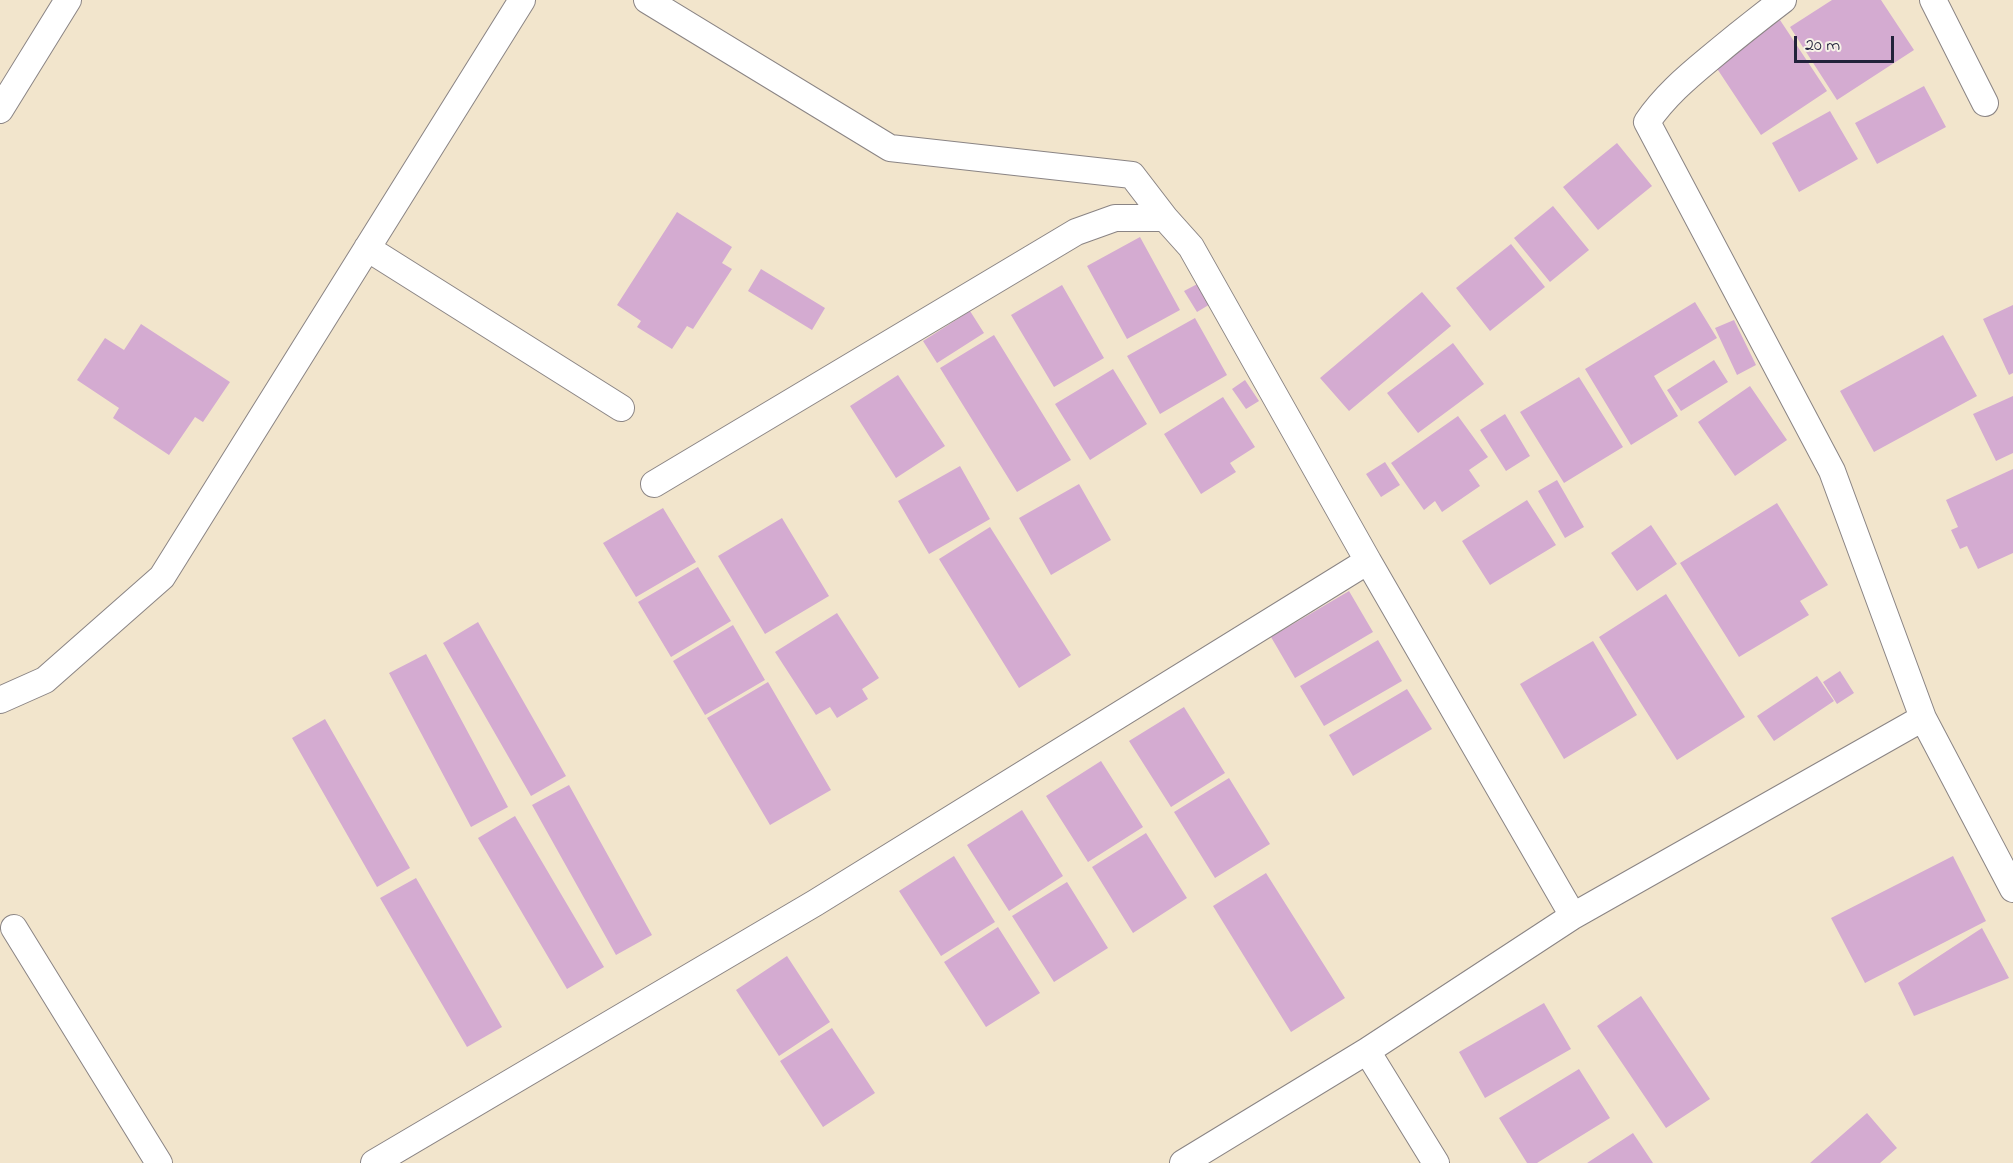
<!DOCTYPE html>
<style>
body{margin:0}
#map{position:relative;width:2013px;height:1163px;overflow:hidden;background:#f2e5cc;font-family:"Indie Flower",sans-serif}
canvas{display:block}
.scale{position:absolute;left:1794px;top:36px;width:100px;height:27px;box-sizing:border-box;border:3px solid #22223b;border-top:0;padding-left:8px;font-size:18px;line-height:21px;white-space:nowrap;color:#22223b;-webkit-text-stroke:4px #f7f3e8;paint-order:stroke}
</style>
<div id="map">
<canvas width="2013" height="1163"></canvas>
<div class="scale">20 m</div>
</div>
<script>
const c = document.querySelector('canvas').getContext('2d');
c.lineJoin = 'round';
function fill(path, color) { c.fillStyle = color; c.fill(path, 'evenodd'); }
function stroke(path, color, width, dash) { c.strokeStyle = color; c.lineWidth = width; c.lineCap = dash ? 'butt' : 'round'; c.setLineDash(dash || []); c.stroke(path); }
fill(new Path2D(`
 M1832,0H1881L1914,50L1837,100L1790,27Z
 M1780,20L1827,91L1761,135L1714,64Z
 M1924,86L1946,127L1877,164L1855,123Z
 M1830,111L1858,159L1799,192L1772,143Z
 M1617,143L1652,186L1598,230L1563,187Z
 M1553,206L1589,250L1550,282L1514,238Z
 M677,212L732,247L722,263L732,269L693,329L687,326L672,349L637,327L641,321L617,305Z
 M1140,237L1180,310L1127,339L1087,266Z
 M1511,244L1545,287L1490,331L1456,288Z
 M761,269L825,308L812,330L748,291Z
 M1205,280L1217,300L1197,312L1184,291Z
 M1062,285L1104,358L1054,387L1011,315Z
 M1422,292L1451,326L1349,411L1320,378Z
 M1695,302L1717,338L1654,376L1678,416L1631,445L1585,369Z
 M2013,305V373L2009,375L1983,319Z
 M970,311L984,333L937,363L923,341Z
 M1195,318L1227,375L1160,414L1127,356Z
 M1734,320L1756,365L1737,375L1715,328Z
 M141,324L230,382L203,422L195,417L169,455L113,418L119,408L77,380L105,338L124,350Z
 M994,335L1071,460L1017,492L940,368Z
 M1943,335L1977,396L1874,452L1840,391Z
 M1453,343L1484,384L1418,433L1387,393Z
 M1714,360L1728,382L1681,411L1667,390Z
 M1113,369L1147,424L1090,460L1055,404Z
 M898,375L945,446L896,478L850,406Z
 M1579,377L1623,447L1564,483L1520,412Z
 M1245,380L1259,401L1246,409L1232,389Z
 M1750,386L1787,440L1735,476L1698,422Z
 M2013,396V453L1996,461L1973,414Z
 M1223,397L1255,447L1230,463L1236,472L1201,494L1164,434Z
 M1505,414L1530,456L1506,471L1480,430Z
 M1458,416L1488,457L1469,470L1480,486L1442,512L1435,501L1424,510L1391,463Z
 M1385,462L1400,485L1381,497L1366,474Z
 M960,466L990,519L929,554L898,501Z
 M2013,469V553L1978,569L1967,546L1960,549L1951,530L1958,527L1946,500Z
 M1557,480L1584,527L1565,538L1538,491Z
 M1079,484L1111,540L1051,575L1019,518Z
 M1527,500L1556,545L1490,585L1462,541Z
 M1777,503L1828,585L1800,601L1809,615L1739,657L1680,563Z
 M663,508L696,562L636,597L603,543Z
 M782,518L829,596L765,634L718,556Z
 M1651,525L1677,564L1637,591L1611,553Z
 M990,527L1071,655L1019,688L939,559Z
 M698,567L731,621L671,657L638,602Z
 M1349,591L1373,632L1295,678L1271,637Z
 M1666,594L1745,717L1677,760L1599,637Z
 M837,613L879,678L862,689L868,699L837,718L830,707L816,715L775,652Z
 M478,622L566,776L531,796L443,643Z
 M733,625L765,680L705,715L673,661Z
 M1378,640L1402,681L1324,726L1300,686Z
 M1593,641L1637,715L1564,759L1520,684Z
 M426,654L508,807L471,827L389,673Z
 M1840,671L1854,693L1837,704L1823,682Z
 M1817,676L1834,701L1774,741L1757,716Z
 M768,682L831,790L770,825L707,718Z
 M1407,689L1432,729L1353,776L1329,735Z
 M1184,707L1225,773L1171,807L1129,741Z
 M325,719L410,868L377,887L292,738Z
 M1101,761L1143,827L1088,862L1046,796Z
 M1229,778L1270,844L1215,878L1174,812Z
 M569,785L652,935L616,955L532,805Z
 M1022,810L1063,876L1009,911L967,845Z
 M515,816L604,967L567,989L478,838Z
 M1146,833L1187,898L1133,933L1092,867Z
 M954,856L995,922L941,956L899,891Z
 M1953,856L1986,921L1865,983L1831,918Z
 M1266,873L1345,998L1291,1032L1213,906Z
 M416,878L502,1027L467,1047L380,898Z
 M1067,882L1108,948L1054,982L1012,916Z
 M998,927L1040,993L986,1027L944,962Z
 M1982,928L2009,978L1914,1016L1898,983Z
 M787,956L830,1022L779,1056L736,990Z
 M1641,996L1710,1099L1666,1128L1597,1026Z
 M1544,1003L1571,1049L1485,1098L1459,1052Z
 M832,1028L875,1093L823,1127L780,1061Z
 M1579,1069L1610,1118L1537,1163H1527L1499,1118Z
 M1867,1113L1897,1148L1880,1163H1810Z
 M1633,1133L1653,1163H1587Z`), '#d4abd1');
const street = new Path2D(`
 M647,0L890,148L1132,175L1165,218
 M1783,0C1758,19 1734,38 1709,59C1686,78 1664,97 1647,122L1832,471L1923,718
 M1933,0L1985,103
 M0,110L68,0
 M367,248L621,408
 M654,484L1076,232L1115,218H1165L1191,247L1368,561
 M0,700L45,680L162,577L522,0
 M14,928L159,1163
 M1367,1051L1436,1163
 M374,1163L815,903L1368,561L1573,916
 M1183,1163L1367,1051L1573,916L1923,718L2013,889`);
stroke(street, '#8a8484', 28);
stroke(street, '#fff', 26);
</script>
